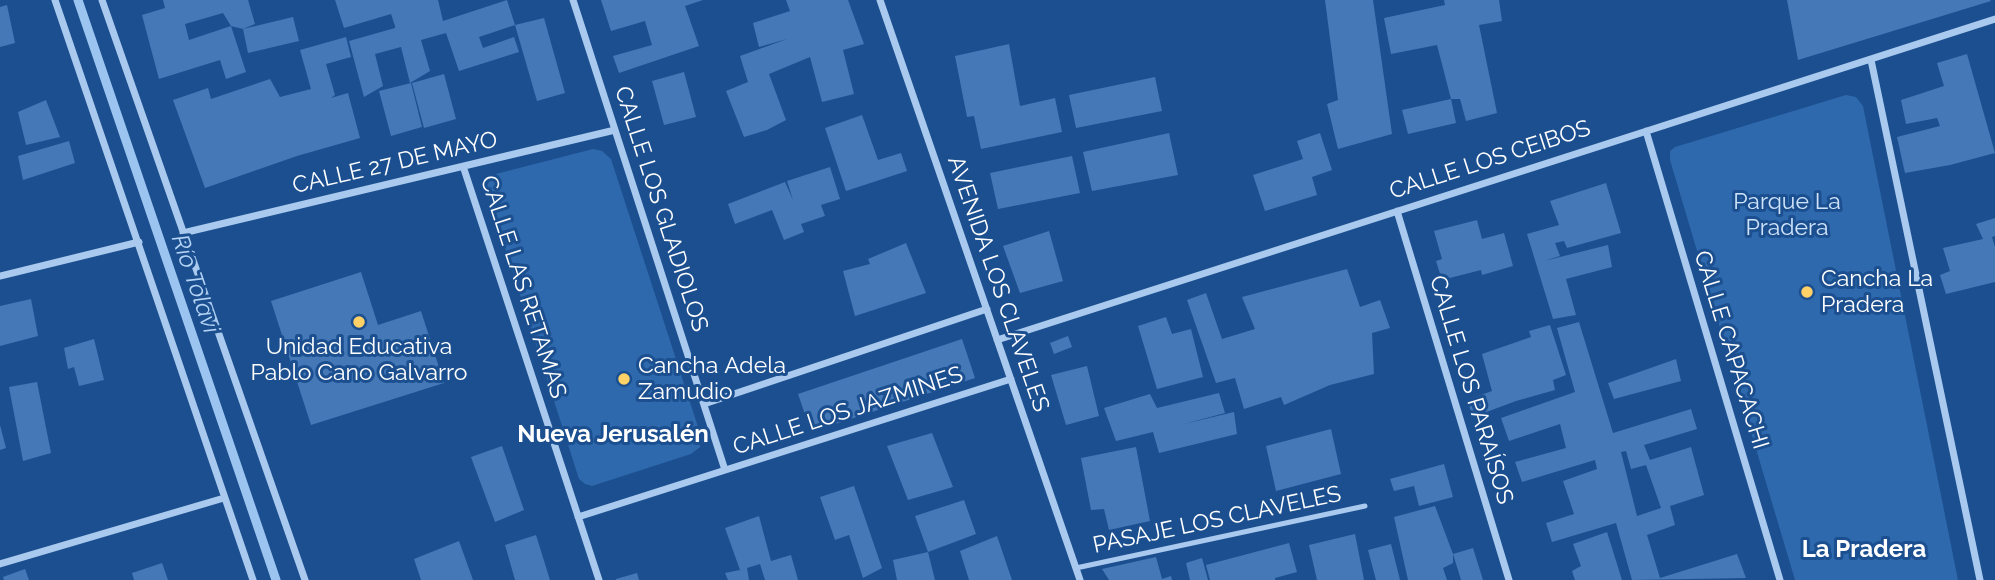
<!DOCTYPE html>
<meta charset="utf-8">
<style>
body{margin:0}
canvas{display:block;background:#1b4f8f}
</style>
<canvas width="1995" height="580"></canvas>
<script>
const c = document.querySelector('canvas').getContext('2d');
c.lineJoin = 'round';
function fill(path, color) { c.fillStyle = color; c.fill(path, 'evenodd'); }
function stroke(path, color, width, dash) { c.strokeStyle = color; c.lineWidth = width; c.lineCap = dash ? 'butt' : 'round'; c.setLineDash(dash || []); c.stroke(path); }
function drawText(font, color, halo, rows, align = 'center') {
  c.font = font + ' Raleway,sans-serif'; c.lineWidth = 6; c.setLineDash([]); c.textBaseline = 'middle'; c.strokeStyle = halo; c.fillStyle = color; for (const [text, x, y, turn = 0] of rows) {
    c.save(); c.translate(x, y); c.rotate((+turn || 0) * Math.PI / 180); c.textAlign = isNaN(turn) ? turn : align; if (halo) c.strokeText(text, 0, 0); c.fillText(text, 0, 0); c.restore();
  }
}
fill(new Path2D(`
 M1846,95L1856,97L1863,106L1958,580H1795L1670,160V151L1675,147Z
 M593,149L602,151L611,159L701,436L700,447L691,454L592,486L585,484L579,479L486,188L492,175Z`), '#2e69ad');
stroke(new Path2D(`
 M78,0L276,580`), '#9cc4f0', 9);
fill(new Path2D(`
 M163,0H248L255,24L243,29L231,26L223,13L185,24L189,40L231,26L246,72L226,79L220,60L159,79L142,15L165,8Z
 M335,0H438L443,21L507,0L515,25L479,37L483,48L514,37L519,52L459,71L446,33L421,40L430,71L410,83L401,47L375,54L383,86L364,97L349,41L395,28V26L391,14L344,28Z
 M601,0H703L685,6L699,46L619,73L613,56L652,45L645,21L611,31Z
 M786,0H848L864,44L843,50L854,94L822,102L810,57L769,74L786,120L767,130L744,137L726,91L748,82L740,56L787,39L759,47L753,23L790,11Z
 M1325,0H1373L1392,134L1338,149L1327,104L1338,100Z
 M1444,0H1499L1502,21L1479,25L1497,113L1466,121L1460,99H1451L1456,123L1408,134L1402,110L1451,99L1437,45L1391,54L1384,18L1445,5Z
 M1787,0H1990L1991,1L1798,60Z
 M7,5L15,43L0,47V7Z
 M293,17L299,41L248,53L243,29Z
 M544,18L565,93L537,101L515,25Z
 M346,37L351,57L326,64L335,95L331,98L348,93L360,138L297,156L205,188L173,100L208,88L211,99L270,79L280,97L311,89L300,50Z
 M1009,44L1020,106L1055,98L1062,132L981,149L974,116L967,117L955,56Z
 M1967,54L1995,153L1950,165L1905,173L1897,137L1940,126L1937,118L1906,124L1901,100L1944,86L1937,63Z
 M684,72L696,117L664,125L652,81Z
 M444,74L456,119L424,128L412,83Z
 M1155,77L1162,111L1076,128L1069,95Z
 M411,83L422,127L391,136L379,91Z
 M46,100L60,137L26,145L18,112Z
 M862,115L878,160L901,153L907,171L846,191L825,128Z
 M1169,133L1178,175L1092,191L1083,152Z
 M1320,133L1332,170L1312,177L1317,195L1265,211L1253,175L1303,159L1297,141Z
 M69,141L75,163L23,180L18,156Z
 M1072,156L1080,193L998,209L990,173Z
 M830,167L840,199L821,205L825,216L801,224L804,232L784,240L772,210L735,224L728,204L785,182L793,200L787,181Z
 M1606,183L1621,233L1567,248L1564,241L1555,243L1560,256L1544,261L1608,245L1612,267L1566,279L1576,315L1553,319L1527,234L1559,225L1550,201Z
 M1995,218V236L1992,237L1995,247V282L1946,294L1940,275L1950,271L1943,248L1983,239L1976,224Z
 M1477,220L1482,239L1504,233L1513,266L1482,275L1481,270L1442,280L1436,261L1442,259L1434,231Z
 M1049,231L1063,281L1020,293L1003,246Z
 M906,243L926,293L855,316L843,271L870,264L868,259Z
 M1347,269L1360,307L1380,300L1390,328L1372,333L1374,374L1330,385L1284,405L1281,397L1244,409L1235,378L1216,383L1187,300L1206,293L1222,339L1255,329L1242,297Z
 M361,272L378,325L421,311L444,383L311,425L271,301Z
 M31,299L38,336L0,346V306Z
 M1166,317L1172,334L1191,329L1203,377L1157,389L1138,326Z
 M1579,322L1613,433L1691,409L1697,429L1644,445L1650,460L1691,447L1704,495L1670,506L1675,525L1647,535L1660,578L1737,554L1746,578L1632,580L1616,523L1552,542L1546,523L1574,514L1563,481L1597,469L1595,460L1522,482L1515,462L1566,448L1560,424L1509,441L1501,418L1575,392L1557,328ZM1626,451L1631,469L1646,465L1661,508L1637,516L1621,452Z
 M1550,325L1566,375L1553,380L1555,390L1516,401L1473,417L1467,400L1492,391L1482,354L1531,337L1529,331Z
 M1068,336L1072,347L1054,354L1050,343Z
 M94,339L104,380L79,386L74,367L68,369L64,348Z
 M962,339L975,378L811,432L798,394Z
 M1676,359L1681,381L1614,399L1608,383Z
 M1087,366L1099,416L1066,425L1051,375Z
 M37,382L51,453L23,461L9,387Z
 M1219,393L1225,413L1184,424L1234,412L1237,434L1159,453L1153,432L1116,441L1104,408L1150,394L1157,408Z
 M0,425L6,448L0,450Z
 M1331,429L1341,474L1276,491L1266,446Z
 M932,433L953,487L908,500L887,446Z
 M502,446L524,510L495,522L471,457Z
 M1136,447L1150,521L1109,530L1104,509L1091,510L1081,458Z
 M1444,464L1453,497L1419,506L1414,486L1394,491L1390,479Z
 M854,486L882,568L863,578L849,535L835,540L820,497Z
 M964,500L976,534L928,552L915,516Z
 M1435,506L1453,554L1473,548L1483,580H1461L1453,554V563L1443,568L1447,580H1408L1394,517Z
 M759,516L771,561L791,555L798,580H765L760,564L747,568L749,580H728L725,573L740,570L725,528Z
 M1607,532L1622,580H1575L1572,571L1581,566L1573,544Z
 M1355,534L1364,580H1317L1309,545Z
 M536,535L550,580H515L505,545Z
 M997,536L1012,580H969L960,551Z
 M459,541L473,580H421L414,559Z
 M1289,543L1297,572L1275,578V580H1210L1206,565Z
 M1391,544L1400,580H1376L1368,550Z
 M928,552L935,580H897L893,560Z
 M1156,557L1162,579L1171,576L1172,580H1109L1102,569Z
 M1202,558L1208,580H1190L1186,563Z
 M162,563L168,580H134L132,573Z
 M25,569L29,580H4L3,577Z
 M637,573L639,580H616V579Z`), '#4478b7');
stroke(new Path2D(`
 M1076,568L1365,506`), '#a9c9ee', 5);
stroke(new Path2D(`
 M55,0L253,580
 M102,0L305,580
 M573,0L725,470
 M880,0L1080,580
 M1871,60L1980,580
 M1646,131L1780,580
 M463,166L599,580
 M1397,211L1509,580
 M183,233L615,130
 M0,276L139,242
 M997,340L1995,19
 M704,404L987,309
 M578,517L1011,379
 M0,564L224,498`), '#a9c9ee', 7);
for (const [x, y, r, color] of [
 [1807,292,7,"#ffd166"],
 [359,322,7,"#ffd166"],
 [624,379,7,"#ffd166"]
]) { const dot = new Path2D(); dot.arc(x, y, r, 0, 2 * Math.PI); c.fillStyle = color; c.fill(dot); stroke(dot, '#1b4f8f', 2.5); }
drawText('23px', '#fff', '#1b4f8f', [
 ["CALLE LOS CEIBOS",1490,160,-18],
 ["CALLE 27 DE MAYO",395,163,-13],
 ["CALLE LOS GLADIOLOS",661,209,72],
 ["AVENIDA LOS CLAVELES",998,284,71],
 ["CALLE LAS RETAMAS",523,287,72],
 ["CALLE CAPACACHI",1731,350,73],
 ["CALLE LOS PARAÍSOS",1471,390,73],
 ["CALLE LOS JAZMINES",848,411,-18],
 ["PASAJE LOS CLAVELES",1217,520,-12]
]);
drawText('23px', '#cfe3fa', '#1b4f8f', [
 ["Parque La",1787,202],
 ["Pradera",1787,228]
]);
drawText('23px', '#fff', '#1b4f8f', [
 ["Cancha La",1821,279],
 ["Pradera",1821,305],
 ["Unidad Educativa",359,347,"center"],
 ["Pablo Cano Galvarro",359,373,"center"],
 ["Cancha Adela",638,366],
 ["Zamudio",638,392]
], 'left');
drawText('italic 24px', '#b5d3f5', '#1b4f8f', [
 ["Río Tolavi",195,284,71]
]);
drawText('bold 24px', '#fff', '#1b4f8f', [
 ["Nueva Jerusalén",613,435],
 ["La Pradera",1864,550]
]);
</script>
